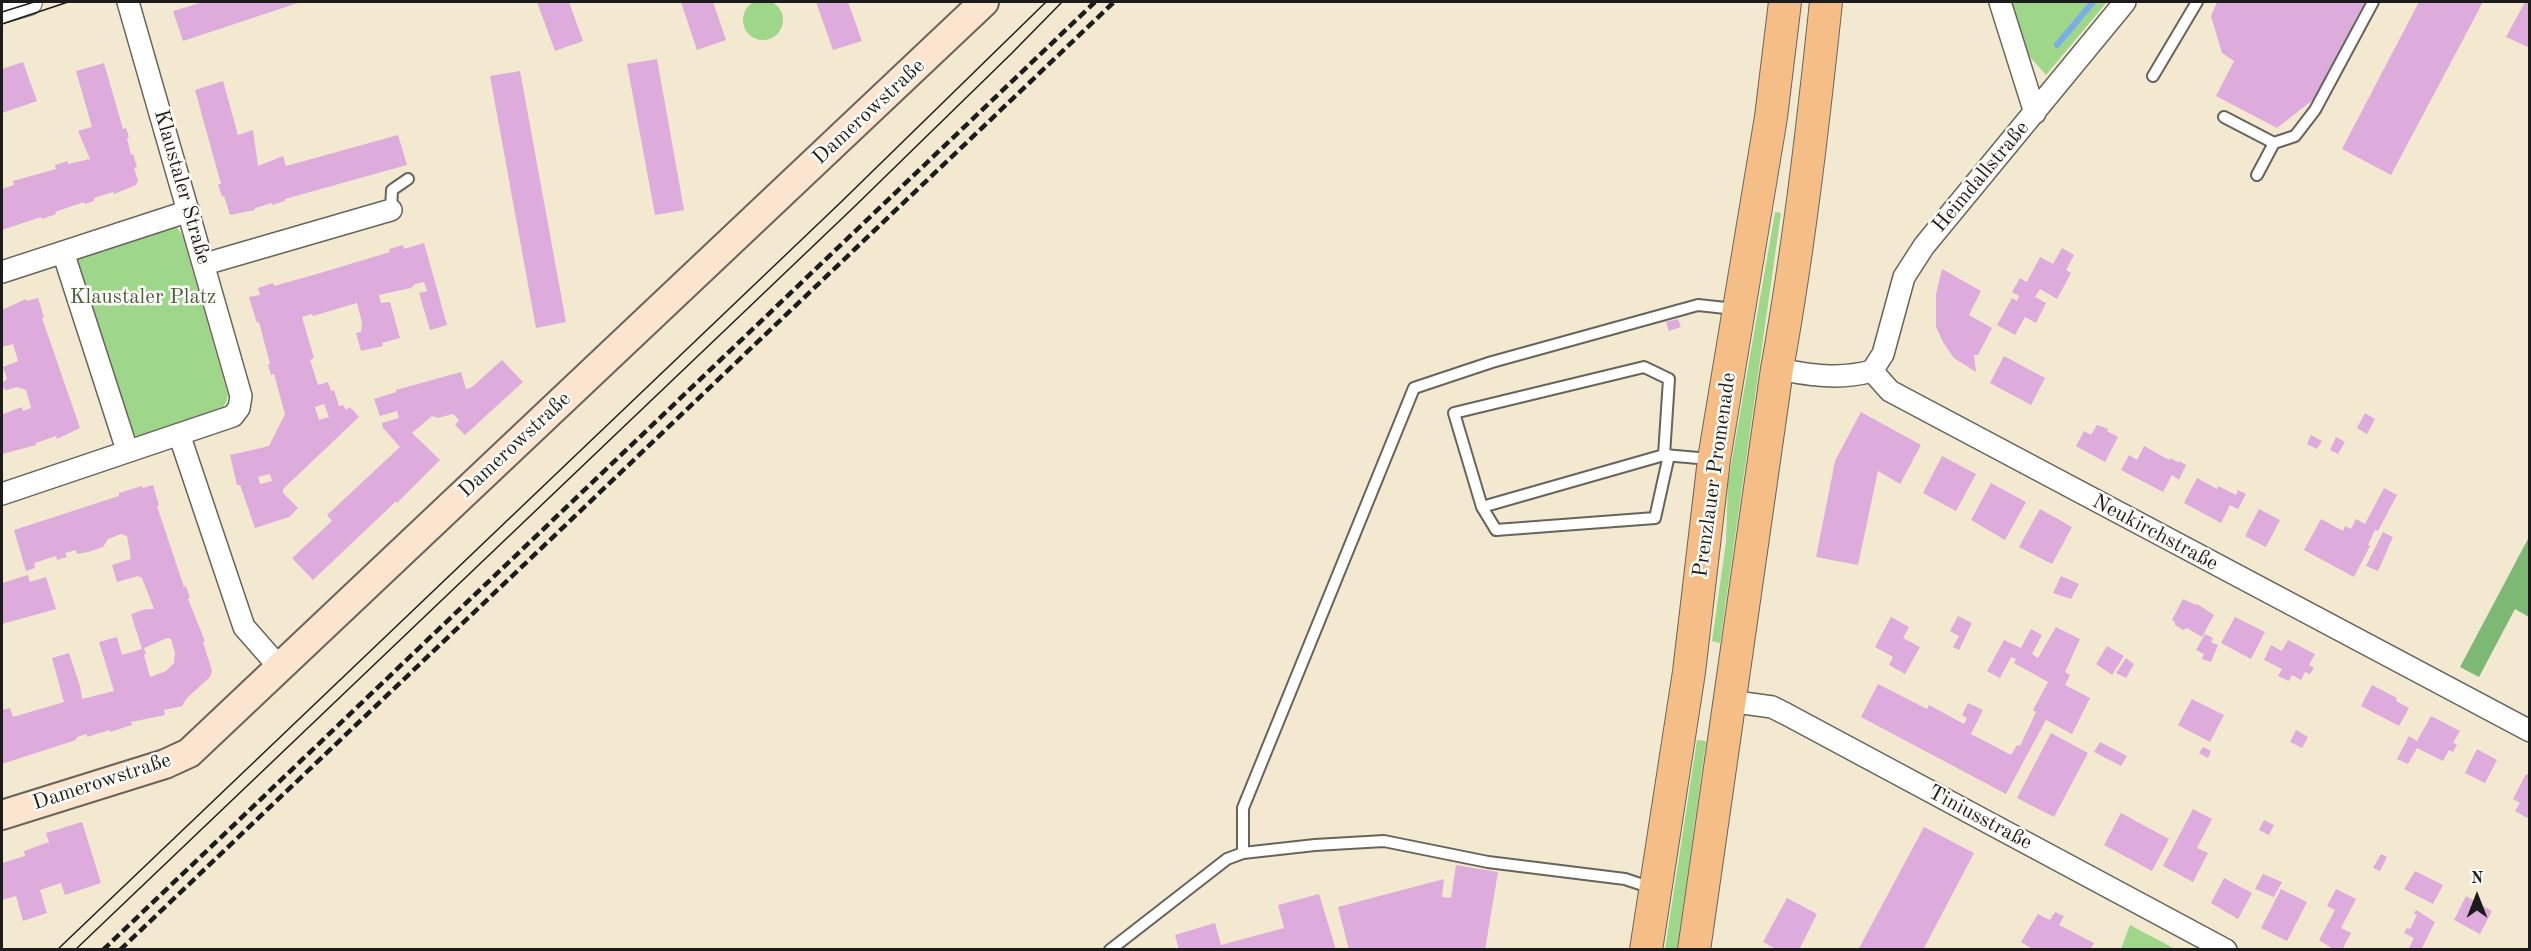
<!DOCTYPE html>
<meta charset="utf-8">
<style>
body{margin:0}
#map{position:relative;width:2531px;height:951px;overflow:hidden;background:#f3e9d1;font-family:"Old Standard TT",serif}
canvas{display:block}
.frame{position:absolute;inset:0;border:3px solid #1c1c1c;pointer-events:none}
.north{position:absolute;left:2447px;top:867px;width:60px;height:60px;-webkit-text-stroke:4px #fdfcf7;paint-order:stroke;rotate:0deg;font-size:16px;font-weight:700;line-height:24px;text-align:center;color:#1c1c1c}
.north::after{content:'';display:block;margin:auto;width:21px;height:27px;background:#1c1c1c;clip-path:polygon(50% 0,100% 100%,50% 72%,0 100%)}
</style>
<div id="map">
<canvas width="2531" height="951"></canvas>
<div class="frame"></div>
<div class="north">N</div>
</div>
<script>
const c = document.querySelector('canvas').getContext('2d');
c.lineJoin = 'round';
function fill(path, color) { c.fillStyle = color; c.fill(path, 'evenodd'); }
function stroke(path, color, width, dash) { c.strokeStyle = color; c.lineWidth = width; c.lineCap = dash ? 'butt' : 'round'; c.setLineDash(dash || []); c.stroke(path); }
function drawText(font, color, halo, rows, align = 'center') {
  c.font = font + ' "Old Standard TT",serif'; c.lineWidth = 5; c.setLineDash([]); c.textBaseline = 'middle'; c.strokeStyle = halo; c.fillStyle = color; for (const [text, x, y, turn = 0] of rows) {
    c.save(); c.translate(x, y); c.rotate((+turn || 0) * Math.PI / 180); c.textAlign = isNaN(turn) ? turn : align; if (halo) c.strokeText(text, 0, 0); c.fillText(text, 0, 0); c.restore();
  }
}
fill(new Path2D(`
 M743 20a20 20 0 1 1 40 0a20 20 0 1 1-40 0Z
 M2009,2H2107L2046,75L2023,49Z
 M1775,212L1781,213L1720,643L1712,641L1726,542L1728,483Z
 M169,227L177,228L182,234L228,395L226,403L221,410L140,437L133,435L74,264L77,257Z
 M1697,740L1706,741L1677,949H1665Z
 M2130,925L2175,949H2121Z`), '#9ed789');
fill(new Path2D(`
 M2529,537V617L2515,609L2479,677L2460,667Z`), '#7eb875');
stroke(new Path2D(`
 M2057,45L2093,2`), '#78afe7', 6);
fill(new Path2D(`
 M203,2H301L183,41L173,11Z
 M537,2H569L583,41L555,51Z
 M681,2H713L726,40L697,50Z
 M816,2H848L862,41L833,50Z
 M2217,2H2365L2314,99L2277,128L2216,96L2234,61L2222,53L2211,16Z
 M2419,2H2483L2391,175L2342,149Z
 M2525,2H2530V48L2506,37Z
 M657,59L684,210L655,215L627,64Z
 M23,62L37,101L2,113V69Z
 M104,63L123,129L126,128L129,137L127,138L131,155L133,154L137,167L134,168L138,181L136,185L114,194L113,192L94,198V201L85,204L84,202L55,212L56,214L42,219L41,217L2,230V189L14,185L13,181L56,169L55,165L68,161V164L90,159L78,131L92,127L76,71Z
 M520,71L566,322L536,328L490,76Z
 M223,81L238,135L253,130L258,166L283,156L286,166L398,135L407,165L285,199V201L272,205V203L255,208V210L230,215L224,196L222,197L218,184H221L195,90Z
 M424,243L447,325L430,330L419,293L427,291L424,282L415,284L411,288L379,295L381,303L390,302L400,338L382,343L383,346L361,351L356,333L361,332L362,323L357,303L313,316L312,314L302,317L314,358L310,360L318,385L328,382L331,391L334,390L339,406L343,405L346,410L350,407L359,417L283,489V493L298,508L289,517L255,528L240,485H237L230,455L269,446L285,414L274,374L271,375L268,365L270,364L259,322L257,323L249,297L260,295L258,288L273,283L274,286L317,274L390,252L389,249L403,245L404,249ZM324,404L329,417L319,420L315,407ZM270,474L272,481L260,484L258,477Z
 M2062,248L2074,255L2066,270L2071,273L2057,299L2040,289L2035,297L2046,303L2036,323L2025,317L2015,335L1997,325L2012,298L2017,301L2019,296L2012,292L2020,278L2027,282L2040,257L2053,264Z
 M1942,269L1981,291L1969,315L1992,328L1978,355H1974L1976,372L1954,358L1943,342L1936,327V294Z
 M38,298L44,317L42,318L80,428L57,439L56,436L36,443V445L2,454L3,414L22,407L23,411L31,408L26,390L17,387L7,390L4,389L2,383L7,379L3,367L18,361L13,344L2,347V310L26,299L27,301Z
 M1678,319L1681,327L1669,331L1666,322Z
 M2004,356L2045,378L2031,405L1990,383Z
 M502,360L523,382L465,435L455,425L459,420L453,414L438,418L432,416L412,433L440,460L397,503L396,501L389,508L313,580L292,558L332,521L327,515L400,447L383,428L382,423L399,418L397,411L380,416L374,399L396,392V390L461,372L466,389L472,387Z
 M1861,412L1921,445L1900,484L1878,471L1858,565L1816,557L1835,461Z
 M2365,413L2375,419L2367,434L2357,428Z
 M2097,425L2108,429L2107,431L2118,437L2105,462L2076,446L2084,431L2091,435Z
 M2311,435L2322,441L2317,449L2307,444Z
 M2336,437L2345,442L2338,454L2330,450Z
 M2144,446L2169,460L2170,458L2178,462V464L2179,461L2186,465L2179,480L2172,475L2163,492L2121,470L2129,455L2137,460Z
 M1942,456L1976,474L1956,511L1923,493Z
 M2197,478L2217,489L2218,486L2236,495L2238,490L2246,494L2238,509L2230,505L2221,523L2184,503Z
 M1991,483L2026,502L2005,540L1971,520Z
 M153,485L159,505L157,506L184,587L186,586L190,598L188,599L205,641L203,642L212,671L210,677L187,698L182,706L164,710L165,715L131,722L132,725L110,732L109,730L87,737V734L77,737L76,740L2,764V710L10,708L13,717L64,702L52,658L69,653L80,686L82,699L114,691L99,642L117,637L122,655L142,649L131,614L146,609H154L142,578L138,576L117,582L112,565L131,559L127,536L121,534L108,539L103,547L88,552L77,554L76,550L65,553L67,557L57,560L56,556L34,563L35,568L26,571L14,530L119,496V493L142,486L143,488ZM167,638L171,639L175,653L174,663L166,671L150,677L144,655L146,654L144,648Z
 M2384,488L2397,495L2378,531L2375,530L2368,545L2370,546L2354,577L2304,550L2321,519L2343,531L2345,526L2351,529L2356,519L2365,524Z
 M2040,509L2072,527L2052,564L2019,547Z
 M2259,509L2280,520L2266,547L2245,536Z
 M2383,532L2393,537L2378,571L2366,566Z
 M28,575L30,582L46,577L56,609L2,624V583Z
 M2061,576L2079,584L2071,599L2053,593Z
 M2183,599L2196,605L2197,604L2214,615L2202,637L2187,628L2183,630L2175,625V622L2172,620Z
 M1958,616L1972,623L1959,650L1953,647L1959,636L1950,631Z
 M1891,617L1909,627L1903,638L1920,647L1905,674L1889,665L1893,657L1875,647Z
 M2235,617L2265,632L2251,659L2221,643Z
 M2056,627L2080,639L2065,672L2070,675L2065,685L2090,698L2072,734L2046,720L2006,794L1861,717L1878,684L1927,709L1929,705L1964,724L1967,718L1962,715L1968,703L1983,710L1971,734L2011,755L2017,745L2020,746L2036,712L2033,710L2048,682L2014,663L2016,659L2011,657L2000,678L1987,671L2004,640L2021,648L2031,629L2042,635L2032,654L2038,658Z
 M2205,634L2213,638L2211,642L2218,645L2211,662L2202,659L2204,654L2196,650Z
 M2288,640L2315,654L2309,665L2314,668L2310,674L2305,672L2301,680L2292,675L2289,681L2278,676L2282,669L2264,660L2271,645L2282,651Z
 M2107,646L2124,656L2112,675L2096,664Z
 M2126,658L2134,664L2126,678L2116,673Z
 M2372,685L2397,698L2396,701L2409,708L2399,726L2361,706Z
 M2192,699L2224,715L2210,742L2178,725Z
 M2431,716L2460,731L2453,743L2457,744L2453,752L2449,750L2443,761L2417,748L2408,764L2397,759L2409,736L2417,741Z
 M2296,730L2308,737L2302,748L2290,742Z
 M2051,733L2088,753L2054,817L2017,798Z
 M2100,742L2127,756L2121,766L2094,752Z
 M2203,747L2211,751L2208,758L2199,753Z
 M2477,749L2497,760L2485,783L2465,773Z
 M2526,774L2530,776V814L2527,818L2515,811L2520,803L2513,799Z
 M2193,809L2212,819L2197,848L2208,853L2193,882L2163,866Z
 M2121,813L2169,839L2152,871L2104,845Z
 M2264,820L2274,825L2269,835L2259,830Z
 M82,822L101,883L65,895L61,883L40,890L47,913L23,921L16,896L2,900V863L25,856L24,851L49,842L46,833Z
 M1924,827L1974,853L1923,950H1858Z
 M2381,854L2387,857L2380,871L2373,868Z
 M1456,865L1498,872L1485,950H1349L1338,907L1444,879L1442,897L1451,898Z
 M2415,871L2443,885L2433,904L2404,889Z
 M2263,874L2282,882L2274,897L2255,889Z
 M2224,878L2252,893L2238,919L2211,903Z
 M2281,889L2307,902L2287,941L2261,928Z
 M2336,889L2356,899L2341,928L2351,933L2342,950H2335L2319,940L2335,910L2327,906Z
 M1319,894L1336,950H1179L1175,935L1215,923L1221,945L1284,928L1278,905Z
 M2466,896L2492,911L2480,934L2454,920Z
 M1787,898L1817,914L1799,950H1778L1763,942Z
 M2416,910L2435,922L2421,950H2408L2414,938L2404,933L2407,928L2410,929L2417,915L2414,914Z
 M2055,912L2064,916L2059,925L2094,943L2090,950H2034L2021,942L2038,914L2050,920Z`), '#ddacdc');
const service = new Path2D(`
 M2153,76L2197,2
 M2224,117L2274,143L2257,175
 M2274,143L2295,136L2315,110L2373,2
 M391,210L392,190L408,179
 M1664,455L1669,379L1644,367L1454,413L1482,507L1496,530L1655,518L1669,455
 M1482,507L1664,455L1710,459
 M1243,853V808L1414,388L1492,362L1698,305L1735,309
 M1110,950L1227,859L1243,853L1315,845L1384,841L1488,862L1625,879L1652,888`);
const minor = new Path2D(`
 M2000,2L2035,113
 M63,252L127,450
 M205,264L391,210
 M2,272L189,211
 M1777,369C1810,375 1839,380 1872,371
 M1872,371L1890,391L2530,731
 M1872,371L1883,354L1904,277L1924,246L2125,2
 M179,434L244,627L280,668
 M2,494L233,416L239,408L241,396L128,2
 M1729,701L1772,707L1786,714L2226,950`);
const tertiary = new Path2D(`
 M2,10L29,2`);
const secondary = new Path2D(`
 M2,815L165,764L189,753L984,2`);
const primary = new Path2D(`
 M1646,950L1689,672L1714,459L1771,117L1785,2
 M1694,950L1777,369C1799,247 1813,125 1826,2`);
stroke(service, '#67645b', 14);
stroke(minor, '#67645b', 24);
stroke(tertiary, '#67645b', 28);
stroke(secondary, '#67645b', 32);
stroke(primary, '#67645b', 34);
stroke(service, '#fff', 10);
stroke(minor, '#fff', 21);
stroke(tertiary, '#fff', 26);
stroke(secondary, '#fbe5cf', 28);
stroke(primary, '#f6be87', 32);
stroke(new Path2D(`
 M2,12L34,2
 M2,24L68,2
 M57,950L840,203L1046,2
 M75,950L853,208L1012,53L1062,2`), '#1c1c1c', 1.5);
stroke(new Path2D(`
 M103,950L1095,2
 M120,950L1114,2`), '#1c1c1c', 4.5, [9, 4.5]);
drawText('21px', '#1c1c1c', '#fdfcf7', [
 ["Damerowstraße",869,112,-43],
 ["Heimdallstraße",1981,177,-50],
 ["Klaustaler Straße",182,187,74],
 ["Damerowstraße",515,445,-43],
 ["Prenzlauer Promenade",1715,475,-82],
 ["Neukirchstraße",2155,533,28],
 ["Damerowstraße",102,782,-18],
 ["Tiniusstraße",1980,818,28]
]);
drawText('21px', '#4a5d42', '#fdfcf7', [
 ["Klaustaler Platz",143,297]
]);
</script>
